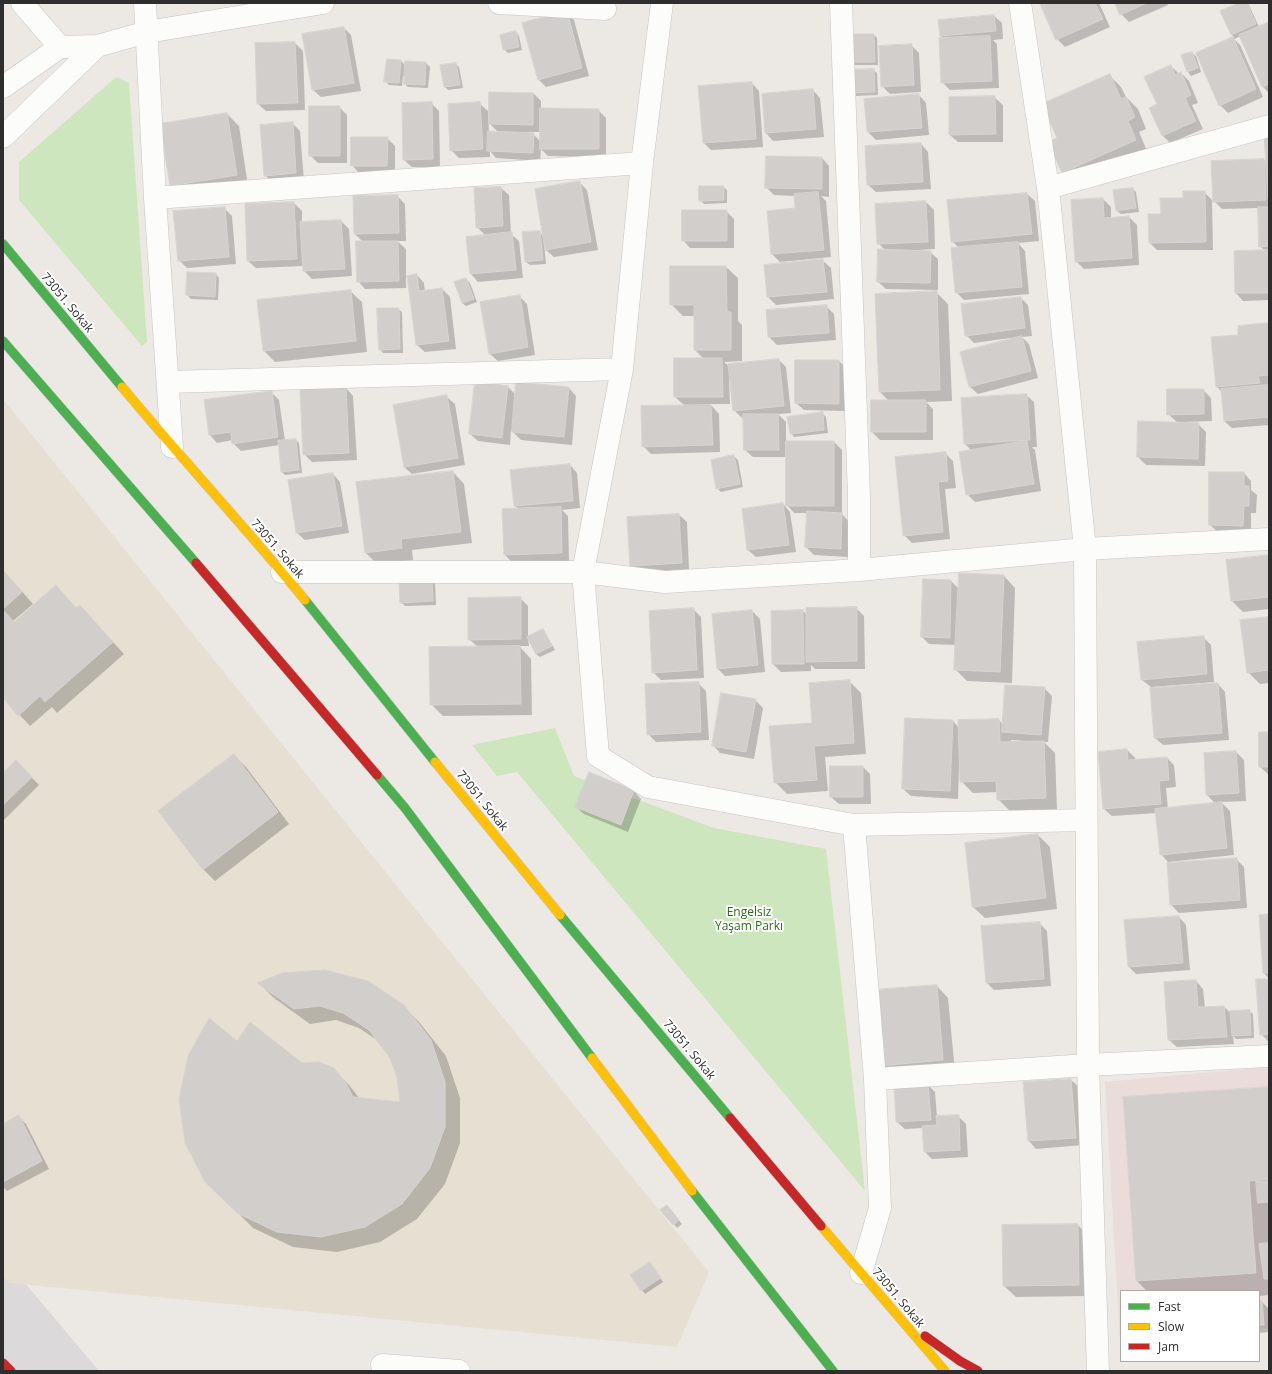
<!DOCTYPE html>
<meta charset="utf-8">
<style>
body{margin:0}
#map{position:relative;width:1272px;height:1374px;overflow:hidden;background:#ece8e4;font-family:"Open Sans",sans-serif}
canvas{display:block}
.frame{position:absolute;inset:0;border:4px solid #2e2e2e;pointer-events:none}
.legend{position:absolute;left:1120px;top:1290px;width:140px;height:72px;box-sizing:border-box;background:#fff;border:1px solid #ababab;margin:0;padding:5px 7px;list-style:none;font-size:12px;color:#2e2e2e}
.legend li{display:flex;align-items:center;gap:8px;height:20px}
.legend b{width:20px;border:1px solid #ababab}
</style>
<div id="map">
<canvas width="1272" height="1374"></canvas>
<div class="frame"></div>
<ul class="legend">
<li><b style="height:5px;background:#4caf50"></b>Fast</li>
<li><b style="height:5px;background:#ffc107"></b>Slow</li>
<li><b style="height:5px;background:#c62828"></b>Jam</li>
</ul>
</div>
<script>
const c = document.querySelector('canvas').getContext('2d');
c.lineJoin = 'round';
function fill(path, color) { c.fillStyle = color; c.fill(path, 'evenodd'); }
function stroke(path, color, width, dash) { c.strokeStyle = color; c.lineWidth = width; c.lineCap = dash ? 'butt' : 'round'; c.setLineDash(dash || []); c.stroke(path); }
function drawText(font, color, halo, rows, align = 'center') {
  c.font = font + ' "Open Sans",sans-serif'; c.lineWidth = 4; c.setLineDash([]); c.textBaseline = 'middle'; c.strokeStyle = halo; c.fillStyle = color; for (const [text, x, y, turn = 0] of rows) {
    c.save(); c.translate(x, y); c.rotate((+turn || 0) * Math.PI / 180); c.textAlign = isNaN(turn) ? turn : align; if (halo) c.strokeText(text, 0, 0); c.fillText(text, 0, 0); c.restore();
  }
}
fill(new Path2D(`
 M3,1257L99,1371H3Z`), '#dcd9db');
fill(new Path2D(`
 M3,399L709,1272L677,1347L9,1283L3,1276Z`), '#e6e0d3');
fill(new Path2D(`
 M1269,1067V1328L1259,1329V1291H1121V1341H1120L1105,1082Z`), '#e9dcdb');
fill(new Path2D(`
 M116,77L129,83L147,342L142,346L19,200V162Z
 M555,728L574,776L714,828L826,849L865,1191L517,772L497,776L472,745Z`), '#cee6be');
fill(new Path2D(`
 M1041,3H1099L1110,27L1065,47L1057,39Z
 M1116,3H1167L1168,5L1129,22L1121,14Z
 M1242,3H1247L1249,5L1259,27L1269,23V93L1263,87L1241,36L1234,39L1240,45L1263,97L1228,113L1220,105L1197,53L1234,37L1232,35L1222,12Z
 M566,12L574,20L589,76L546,87L539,80Z
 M994,16L1002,23L1003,39L993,40L997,44L999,88L950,90L942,82L944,39L941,36Z
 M344,28L351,35L361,91L321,97L313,90Z
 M516,32L519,36L522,50L508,53L504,49Z
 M874,35L877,38L878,65H854L851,61Z
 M295,43L303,51L305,110L266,111L258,104Z
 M911,45L919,53L921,92L890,94L882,86Z
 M1192,53L1196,56L1201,72L1191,76L1188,72L1182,56Z
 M388,60L401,61L406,66V62L426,63L430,67L428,88L408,87L405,84V77L403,76L402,86L389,85L385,81Z
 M456,64L459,67L463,88L448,90L445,87Z
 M1171,66L1179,74L1181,73L1189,81L1198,103L1192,105L1203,129L1170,143L1162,135L1158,105Z
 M873,70L877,73L878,95L855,96L851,93Z
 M1109,75L1121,87L1126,97L1138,109L1146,129L1139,132L1147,151L1074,184L1063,172L1058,138Z
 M752,83L759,91L763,147L711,150L704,143Z
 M813,90L820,98L824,137L773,141L766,133L763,94Z
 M533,93L541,101V109L598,110L606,118V157L548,156L541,149L540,161L496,158L490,151V157L459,158L451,150L480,104L488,111L489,132H498L490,124ZM526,132H541V142L533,134H526Z
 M919,95L926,103L929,135L876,140L868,132L865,99Z
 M995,98L1003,105V142H958L950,135Z
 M431,103L439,111L440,167H412L404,160Z
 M339,107L347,115V163H318L310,155Z
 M227,114L239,126L248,186L183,197L171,185Z
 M292,123L300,131L304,181L273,183L265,175Z
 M1269,134V300L1243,301L1236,293L1265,251L1260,246L1259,208L1222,209L1214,201L1264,160L1267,163Z
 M387,138L395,146V174L359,173L352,165Z
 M921,144L928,152L931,189L876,192L868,185Z
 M822,158L829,166V197L821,196L826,201L831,257L780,262L772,254L768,212L797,209L795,196L774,195L766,187Z
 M580,183L587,190L598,250L554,257L546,250L545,242L544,243L546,264L530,265L526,262L539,232L544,237Z
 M723,187L727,190V203L704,204L700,200Z
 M501,188L509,195L511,234L519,241L523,278L478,282L471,274L486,236L477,227Z
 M1133,189L1136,192L1139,212L1121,214L1117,211Z
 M1204,192L1212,200L1213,250H1157L1150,243L1162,215Z
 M1027,194L1035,201L1039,241L1018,243L1025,251L1029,294L964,300L956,292L959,248L952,241Z
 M397,196L405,204L406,241H397L406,249V288L365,289L358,281L363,242L355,234Z
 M1103,199L1111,207V218L1129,217L1137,225L1139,265L1084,269L1076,261Z
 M926,202L934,210L935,249L918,250V251L930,252L938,259V290L886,289L878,282L886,251L878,243Z
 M294,203L302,211V223L341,221L349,229L352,276L312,279L304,271V266L256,268L248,261Z
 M224,208L232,216L236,264L187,268L179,260Z
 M726,211L734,219V248H690L683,240Z
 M823,261L831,268L834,299L776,305L768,297Z
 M671,267H726L738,278V321L742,325V361L724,362L730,367L779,360L786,367L791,413L778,414L786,422V442H834L842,450V514L849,522L848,557L814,555L806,547L808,513H794L787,505V457H753L745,450L744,418H742L734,410L731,380H729L730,404H710L719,414L720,452L651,454L643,446L685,406L675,397V359H704L695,350V316H683L671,304Z
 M216,274L219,278L218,300L191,299L187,295Z
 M417,275L424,283L425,292L442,289L450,297L456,349L425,352L417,345Z
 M466,279L470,283L477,302L466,306L462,303Z
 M350,291L362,302L367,352L275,362L264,351Z
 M936,292L948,304L952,401L926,402L933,409V440H880L872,432V401H889L880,392Z
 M519,296L527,304L535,355L498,361L490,354Z
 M1021,298L1028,305L1032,336L1022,337L1029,344L1038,378L978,394L970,387L1010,340V338L974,343L966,335Z
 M826,306L834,314L836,340L777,345L769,337L767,311Z
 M398,309L402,312L403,353H383L380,349Z
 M1269,324V425L1232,428L1224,421L1222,392L1217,387L1240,336Z
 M839,361L847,369L846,411L804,410L796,403Z
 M508,387L516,395L569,388L576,396L572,445L521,440L511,430L510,445L478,441L470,434Z
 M346,388L353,396L357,460L312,462L304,454Z
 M1203,390L1211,398L1212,421L1183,422V424H1198L1206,432L1205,466L1146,465L1138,457L1139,422L1178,423L1168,414Z
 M271,392L279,400L285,441L296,440L299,443L302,473L285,475L282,472L279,445L241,451L233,443V440L217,443L210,435L205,401Z
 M1026,395L1034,402L1037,447H1032L1035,450L1041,491L975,502L967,494L972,451L965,444Z
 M447,397L455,404L465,465L412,474L404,467Z
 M822,413L826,417L828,433L794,437L791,433Z
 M945,453L953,461L956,488L945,489L950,539L912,543L904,535Z
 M734,456L738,460L743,487L721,492L717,488Z
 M570,465L577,473L580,508L562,510L568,516L569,561L512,562L505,555L519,509L515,506Z
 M453,472L464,484L472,543L412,550L413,560L377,564L365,552Z
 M1244,473L1251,481V490L1257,495L1256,513H1251V533L1218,532L1210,525Z
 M333,474L340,482L349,533L305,540L297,533Z
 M783,504L790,512L796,552L756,557L748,550Z
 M679,515L687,522L689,570L639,573L631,565Z
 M1269,556V609L1243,612L1232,601Z
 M3,570L33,604L13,621L15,623L77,609L80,606L124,654L57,713L52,707L30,726L3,697Z
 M1004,576L1015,588L1012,683L967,681L955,669L957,645L929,644L922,637L951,581L959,589Z
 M400,581L435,583L436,605L405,606L401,602Z
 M520,598L528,606V637L543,630L546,634L555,650L540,657L536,654L528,638L529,646H519L531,659L532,715L443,716L431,704L478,647L469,639Z
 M856,608L864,616L865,669H815L811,665V671L781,672L773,664L772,612L803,611L807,615Z
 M693,609L701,617L704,678L661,680L653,672Z
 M752,611L760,619L765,672L725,676L718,669L713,615Z
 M1269,618V683L1260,684L1248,672Z
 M1203,637L1211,645L1214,682L1152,687V689L1218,684L1225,692L1229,740L1163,745L1155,738L1151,687L1142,680Z
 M849,681L861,693L866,754L825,757L828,791L787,794L775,782L813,723Z
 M698,683L706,691L709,740L656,742L648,734Z
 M1044,688L1052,696L1048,742H1044L1055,753L1057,810L1010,811L998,799V792L973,793L961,781V765H959L958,799L911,796L903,789L953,721L959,728L999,720L1003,725ZM1011,740L1027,741V742L1011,743Z
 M755,700L763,708L754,759L720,753L713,745Z
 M1269,733V774H1268L1260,767Z
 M1127,750L1135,758V761L1167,758L1174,765L1176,787L1166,788L1168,809L1216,804L1207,795L1205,754L1236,752L1244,760L1246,801L1221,802L1230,811L1234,855L1168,862L1161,854L1157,813L1112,816L1104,809Z
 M234,755L246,767L289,824L215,881L203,869Z
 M16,761L39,785L3,821V774Z
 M863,767L870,774L871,804H839L831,797Z
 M634,791L641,799L628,832L584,814L576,807Z
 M1038,835L1050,847L1057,909L985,918L973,907Z
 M1236,859L1244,867L1247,908L1179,913L1171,905L1168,864Z
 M1269,915V979L1264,973L1260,916Z
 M1179,917L1186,925L1190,970L1136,974L1128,966Z
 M1039,923L1047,931L1051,986L994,990L987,983Z
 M1269,980V1042L1261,1034Z
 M1196,981L1203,989L1205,1008L1224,1007L1232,1014L1249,1011L1253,1014L1254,1038L1236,1039L1233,1036L1234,1044L1177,1047L1169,1040Z
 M259,983L403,1006L419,1022L446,1056L460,1098V1143L445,1184L417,1219L380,1242L337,1252L293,1247L253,1228L206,1181L237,1042L302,1064L333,1069L349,1085L360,1099L401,1103L398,1078L391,1058L377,1040L359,1028L336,1020L310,1024L274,998Z
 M937,986L948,998L955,1072L892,1077L880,1065Z
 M1071,1080L1079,1087L1083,1145L1036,1149L1029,1141L1024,1083Z
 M928,1085L935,1092L937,1117L958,1116L966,1124L968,1157L932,1159L925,1152L923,1128L905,1129L897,1122Z
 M1269,1088V1295L1259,1296V1291H1147L1137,1281Z
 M19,1117L26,1124L49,1169L7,1191L3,1187V1125Z
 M671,1210L682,1224L677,1228L674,1224Z
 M1078,1225L1089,1237L1090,1296L1016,1297L1004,1286Z
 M650,1263L663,1282L645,1294L631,1275Z
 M1259,1302H1262L1269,1309V1332L1259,1333Z`), '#0003');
const building = new Path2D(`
 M1040,3H1095L1103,19L1056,40Z
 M1115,3H1147L1120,15Z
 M1239,3H1247L1256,24L1231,35L1220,11Z
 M567,11L582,68L538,80L522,23Z
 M994,15L996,31L940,36L938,20Z
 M1269,22V84L1262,87L1239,35Z
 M344,27L354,83L312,90L302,34Z
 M516,31L519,47L503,50L500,35Z
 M850,34H874L875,62H850Z
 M990,36L992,81L941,83L939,38Z
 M1233,37L1256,89L1219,106L1196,53Z
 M295,42L298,103L257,104L255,43Z
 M912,44L914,85L881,87L879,46Z
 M1192,52L1198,68L1187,72L1181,55Z
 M387,59L401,60L399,83L384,82Z
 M405,61L426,62L425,85L404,84Z
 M456,63L460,85L444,87L440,65Z
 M1171,65L1175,75L1181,72L1191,95L1185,98L1196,121L1162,136L1149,108L1157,104L1144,77Z
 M874,69L875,92L850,93L849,70Z
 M1110,74L1121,99L1126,97L1135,117L1128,121L1136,140L1062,173L1048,142L1057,138L1042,104Z
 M752,82L756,139L703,143L698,86Z
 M813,89L816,129L765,133L762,94Z
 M489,92L533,93V125L489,124Z
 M919,94L922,128L867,132L864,99Z
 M995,96L996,134L949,135V97Z
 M432,102L433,159L403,160L402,103Z
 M480,102L483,149L450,151L448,104Z
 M309,106H340V156H309Z
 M540,108L599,109V149H540Z
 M227,113L237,175L170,186L160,124Z
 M293,122L296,173L264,176L260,125Z
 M488,131L534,133L533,153L487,151Z
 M1269,133V199H1268L1264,134Z
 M351,137H388L387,166H351Z
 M921,143L923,182L867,185L865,146Z
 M766,156L822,157V189L765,188Z
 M1264,159L1266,200L1213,202L1211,161Z
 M580,181L591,242L545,250L535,189Z
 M699,186H724V200L699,201Z
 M501,187L503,226L476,228L474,188Z
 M1133,188L1136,208L1116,211L1113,190Z
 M1183,191H1205L1206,242L1149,243L1148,214H1161L1160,198H1183Z
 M818,192L824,250L771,254L767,211L795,208L794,194Z
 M1027,193L1032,234L951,242L947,200Z
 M398,195L399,233L354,234L353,196Z
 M1103,198L1104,218L1129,216L1132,258L1075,262L1071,200Z
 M926,201L928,242L877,244L875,204Z
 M294,202L297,259L247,261L245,204Z
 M225,207L229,257L178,261L173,211Z
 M1258,207H1269V246L1259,247Z
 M682,210H727V241H682Z
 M341,220L345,269L303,271L300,222Z
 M540,231L543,260L525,262L522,232Z
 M512,232L516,270L470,274L466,237Z
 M356,241H398L399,281L357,282Z
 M1018,242L1022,287L955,293L951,248Z
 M878,249L931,251L930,283L877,282Z
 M1269,250V293H1235L1234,251Z
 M823,259L827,292L767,297L764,265Z
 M670,266H726L727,312H731V350H694V305H670Z
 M187,272L216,273L215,297L186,295Z
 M417,274L419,291L442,288L449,341L416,345L407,276Z
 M466,278L474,299L462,303L454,282Z
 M351,290L356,341L263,351L257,300Z
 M937,291L940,390L879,392L875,294Z
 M520,295L528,347L489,354L480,302Z
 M1021,297L1025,328L965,336L961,304Z
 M827,305L829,333L768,337L766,310Z
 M377,308H399L400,349L379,350Z
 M1269,323V375L1258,376L1260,383L1216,387L1211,337L1238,335V326Z
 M1022,336L1031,371L969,387L960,352Z
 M674,358H722L723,397H674Z
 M779,359L784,406L733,411L728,364Z
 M795,360H839V404L795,403Z
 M475,381L508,386L502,438L469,434Z
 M516,382L569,387L564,437L512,432Z
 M1269,385V417L1224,421L1221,389Z
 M346,387L349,453L303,455L300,389Z
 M1167,389H1204V414L1167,415Z
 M272,391L278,437L232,444L231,432L209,435L204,400Z
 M1027,394L1030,440L964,444L961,398Z
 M447,395L458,458L404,467L393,405Z
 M871,400H926V432H871Z
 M711,405L713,445L642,447L641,406Z
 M823,412L824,430L790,434L787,417Z
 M743,414H778L779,450H744Z
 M1138,421L1199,423L1198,459L1137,457Z
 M296,439L299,470L281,472L278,441Z
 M786,441H834V506H786Z
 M1027,441L1034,484L966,495L959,452Z
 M946,452L948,481L938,482L943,532L903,536L895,457Z
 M734,455L740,484L716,489L711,460Z
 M570,464L573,501L514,506L510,470Z
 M453,471L461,532L401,539L402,548L365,553L356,482Z
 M1209,472H1244V486H1249V506H1244L1243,526L1209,525Z
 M333,473L342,526L296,533L288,480Z
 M783,503L789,545L747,550L742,509Z
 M561,507L562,553L504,555L502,509Z
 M807,511L842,513L841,549L805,547Z
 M679,514L682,563L630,566L627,517Z
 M1269,555V597L1231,601L1226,560Z
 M3,570L22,592L3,609Z
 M959,573L1004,575L1000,672L954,670Z
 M432,578L433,601L400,603L399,580Z
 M923,579L951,580L950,638L921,637Z
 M56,585L76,608L80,605L113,642L45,702L40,696L18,716L3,698V610L14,622Z
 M521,597V639L468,640V598Z
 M857,607V661L806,662V608Z
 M694,608L697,670L652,673L649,611Z
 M752,610L758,665L717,669L712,614Z
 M803,610L804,664H772L771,611Z
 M1269,617V670L1247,673L1240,620Z
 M543,629L552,646L536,654L527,637Z
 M1204,636L1207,674L1141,680L1137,642Z
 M520,646L521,704L430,705L429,647Z
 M850,680L854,743L814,746L817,780L774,783L769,726L812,723L809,683Z
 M699,682L701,732L647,735L645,684Z
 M1218,683L1222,733L1154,738L1150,688Z
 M1005,685L1045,687L1041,735L1002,732Z
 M721,693L756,699L746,752L712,746Z
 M905,718L953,720L950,791L902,789Z
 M999,719L1000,742L1044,741L1046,798L997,800L996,781L960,782L958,720Z
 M1259,732H1269V767H1259Z
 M1127,749L1128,760L1167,757L1169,780L1159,781L1161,804L1103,809L1098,752Z
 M1236,751L1239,793L1206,795L1204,753Z
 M234,754L278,812L203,870L158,811Z
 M16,760L32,777L3,805V773Z
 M830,766H863V797H830Z
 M589,772L634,790L621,825L575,807Z
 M1222,802L1227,848L1160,855L1155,809Z
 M1038,834L1046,898L972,907L965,843Z
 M1237,858L1240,900L1170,905L1167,863Z
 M1269,914V973H1263L1259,915Z
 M1179,916L1183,963L1128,967L1124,920Z
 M1040,922L1044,979L986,983L981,926Z
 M325,970L368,981L404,1005L431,1040L445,1082V1127L430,1168L402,1204L365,1227L321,1237L277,1232L237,1213L205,1182L185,1143L179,1099L188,1056L209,1018L237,1041L250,1022L302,1063L319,1062L334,1068L346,1083L353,1097L400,1102L397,1078L390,1058L369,1030L343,1013L320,1006L294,1009L257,983L282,973Z
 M1256,979H1269V1034L1260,1035Z
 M1196,980L1198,1007L1224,1006L1227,1037L1168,1040L1164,982Z
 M937,985L943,1060L879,1066L873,990Z
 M1250,1010L1251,1035L1232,1036L1230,1011Z
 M1071,1079L1076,1138L1028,1141L1023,1082Z
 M928,1084L931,1120L896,1122L894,1086Z
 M1269,1087V1179L1249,1181L1256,1273L1136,1281L1123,1097Z
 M19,1115L42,1161L3,1182V1124Z
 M959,1115L960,1150L924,1152L922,1126L937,1125L936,1116Z
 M1256,1181H1269V1202L1258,1203Z
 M667,1205L679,1220L673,1225L660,1210Z
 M1078,1224L1079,1285L1003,1286L1002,1225Z
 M1269,1243V1279H1264L1259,1244Z
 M650,1262L661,1278L641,1291L630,1275Z
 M1259,1301H1262L1264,1325H1259Z`);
fill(building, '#d1cecb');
stroke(building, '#d7d4d0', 1);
const street = new Path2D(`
 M22,3L60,47
 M145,3L155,198L172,447
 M499,3L605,9L604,3
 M662,3L642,163L622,369L583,572L598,756L648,787L854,825L1086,820
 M841,3L859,496V570
 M1020,3L1048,188L1085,549L1088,1065L1098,1371
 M3,87L60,47L97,46L147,32L323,3
 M3,137L97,46
 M1048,188L1269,126
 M155,198L642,163
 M168,382L622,369
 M282,572H583L665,582L859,570L1085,549L1269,539
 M854,825L875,1079L880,1208L861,1273
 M875,1079L1088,1065L1269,1056
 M382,1365L459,1371`);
const fast = new Path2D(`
 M3,244L122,387
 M3,341L196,563
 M305,600L435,762
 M377,775L405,808L592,1058
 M560,915L730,1118
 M692,1191L833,1371`);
const slow = new Path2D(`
 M122,387C182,459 246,528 305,600
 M435,762L560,915
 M592,1058L692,1191
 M821,1226L945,1371`);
const jam = new Path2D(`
 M196,563L377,775
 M730,1118L821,1226
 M925,1336L960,1361L978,1371
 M3,1363L11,1371`);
stroke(street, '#c5c4c5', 23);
stroke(fast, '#c5c4c5', 10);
stroke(slow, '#c5c4c5', 10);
stroke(jam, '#c5c4c5', 10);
stroke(street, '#fcfcfb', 22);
stroke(fast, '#4caf50', 9);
stroke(slow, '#ffc107', 9);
stroke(jam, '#c62828', 9);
drawText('12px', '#2e2e2e', '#fff', [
 ["73051. Sokak",67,303,50],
 ["73051. Sokak",277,549,49],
 ["73051. Sokak",482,801,51],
 ["73051. Sokak",689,1050,50],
 ["73051. Sokak",898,1298,50]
]);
drawText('12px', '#2c6e1b', '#fff', [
 ["Engelsiz",749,913],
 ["Yaşam Parkı",749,927]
]);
</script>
